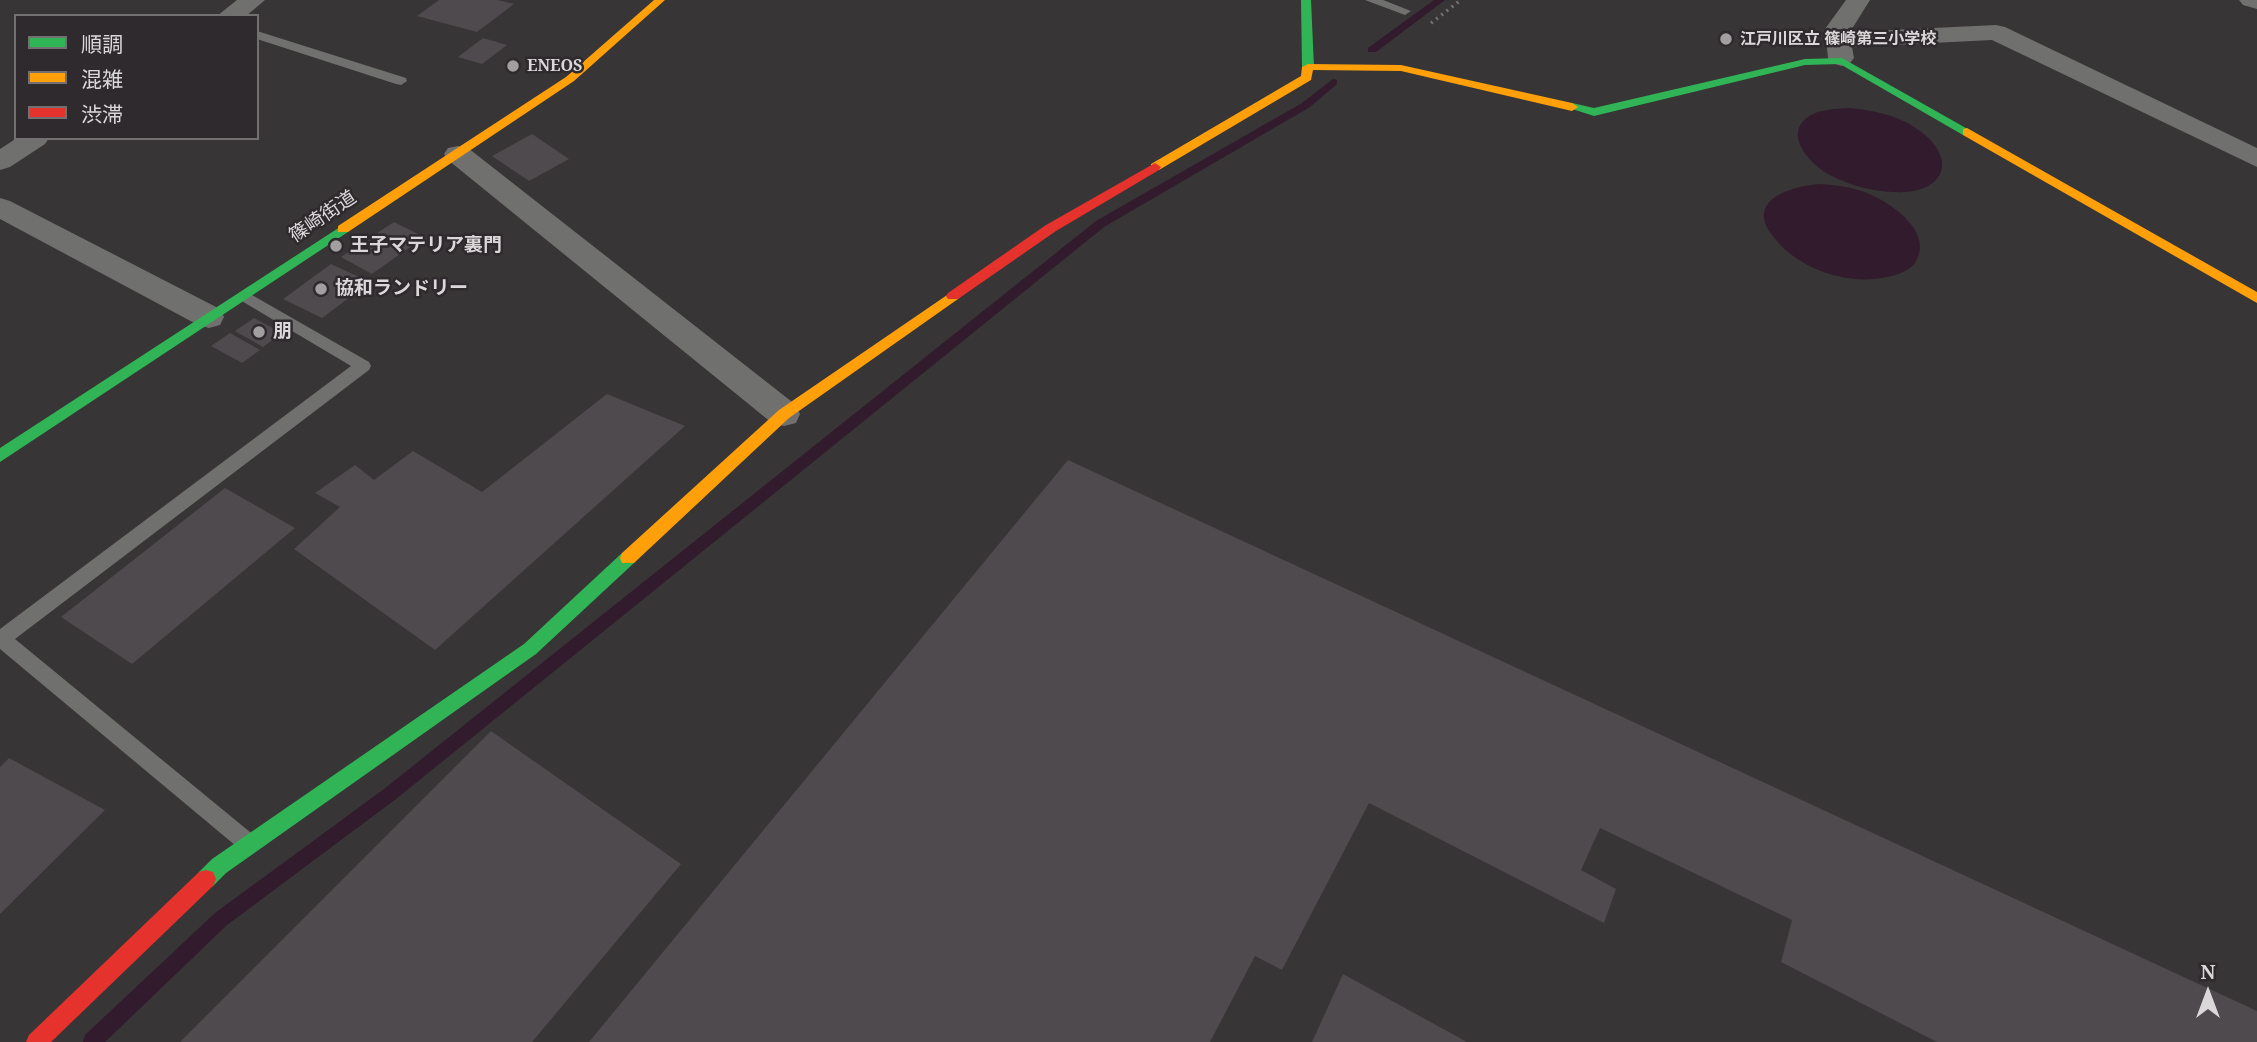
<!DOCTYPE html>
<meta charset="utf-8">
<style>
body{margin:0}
#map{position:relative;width:2257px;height:1042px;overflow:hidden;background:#373536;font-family:"Noto Serif","Noto Sans JP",serif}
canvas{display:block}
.legend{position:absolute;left:14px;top:14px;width:245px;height:126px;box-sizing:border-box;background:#2e2a2d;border:2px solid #737072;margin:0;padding:9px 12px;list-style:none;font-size:21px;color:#dbd8da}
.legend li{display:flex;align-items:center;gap:14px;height:35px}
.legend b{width:35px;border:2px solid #737072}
.north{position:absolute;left:2173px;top:958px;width:70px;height:70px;-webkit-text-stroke:5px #2e2a2d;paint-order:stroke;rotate:0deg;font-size:19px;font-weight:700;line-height:28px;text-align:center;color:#dbd8da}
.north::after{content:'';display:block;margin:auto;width:24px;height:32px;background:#dbd8da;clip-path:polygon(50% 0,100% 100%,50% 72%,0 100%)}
</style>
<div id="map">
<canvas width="2257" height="1042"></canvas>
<ul class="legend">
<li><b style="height:9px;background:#30b455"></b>順調</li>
<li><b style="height:9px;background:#ff9f0a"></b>混雑</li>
<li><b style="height:9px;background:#e5322d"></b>渋滞</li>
</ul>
<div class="north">N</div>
</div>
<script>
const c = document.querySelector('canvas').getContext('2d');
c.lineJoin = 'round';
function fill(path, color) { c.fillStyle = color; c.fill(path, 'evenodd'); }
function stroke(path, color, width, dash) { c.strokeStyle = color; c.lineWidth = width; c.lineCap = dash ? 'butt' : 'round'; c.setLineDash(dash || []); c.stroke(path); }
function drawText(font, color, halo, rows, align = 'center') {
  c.font = font + ' "Noto Serif","Noto Sans JP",serif'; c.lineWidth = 5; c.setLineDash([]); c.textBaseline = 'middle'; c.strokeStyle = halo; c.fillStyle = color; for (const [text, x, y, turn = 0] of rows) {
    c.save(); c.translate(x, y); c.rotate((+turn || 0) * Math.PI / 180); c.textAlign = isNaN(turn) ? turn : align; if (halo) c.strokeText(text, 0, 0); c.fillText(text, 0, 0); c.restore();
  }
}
fill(new Path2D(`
 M1848,108C1871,110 1894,114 1914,127C1960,156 1947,195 1894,192C1872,191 1851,186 1832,176C1811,166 1780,133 1811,115C1822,109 1836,109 1848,108Z
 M1820,184C1836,185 1852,187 1867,193C1891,203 1935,232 1915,263C1909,271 1897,275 1887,277C1847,286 1797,269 1772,235C1745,199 1793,186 1820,184Z`), '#321b2c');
fill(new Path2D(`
 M1434,0H1445L1376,52H1368V48Z
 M1333,79L1337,80V84L1310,107L1104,227L396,799L227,925L105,1042H83L85,1035L215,913L384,789L1096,221L1302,103Z`), '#321b2c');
fill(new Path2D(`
 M439,0H498L514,4L477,32L417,16Z
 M483,38L507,45L482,64L458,57Z
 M532,134L569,159L529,181L492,156Z
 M394,222L424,237L372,274L341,257Z
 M331,264L370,282L322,318L283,299Z
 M254,318L282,333L263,347L235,331Z
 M230,333L260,350L242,363L211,346Z
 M607,394L685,426L435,650L294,549L340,507L315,493L355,465L374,480L413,451L482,492Z
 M1068,460L2257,1011V1042H1937L1781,962L1792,920L1600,828L1581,870L1616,889L1604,923L1369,803L1282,970L1255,956L1210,1042H589Z
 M225,488L295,528L132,664L61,617Z
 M491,731L681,864L532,1042H180Z
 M9,758L105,810L0,914V767Z
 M1343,974L1467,1042H1312Z`), '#4f4a4d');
stroke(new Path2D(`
 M1431,23L1461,0`), '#737373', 3.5, [2, 4.5]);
fill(new Path2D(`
 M1365,0H1383L1411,11L1405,15Z
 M257,31L406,78L407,81L401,85L396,84L257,39Z
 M245,291L369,362L371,366L369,370L15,639L256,837L259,844L256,851L249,854L242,851L0,649V629L351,366L240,300L237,296L240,292Z`), '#70706f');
fill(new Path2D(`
 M237,0H265L246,16H217Z
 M1846,0H1870L1850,32L1996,25L2005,27L2257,148V167L1992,40L1852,47L1854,58L1850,63L1841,66L1832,63L1828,58L1825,29Z
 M2239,0H2257V9L2243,5Z
 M17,138H49L45,144L10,167L0,170V149Z
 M458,146L468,148L796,405L800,414L796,423L784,426L772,423L448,160L444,154L448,148Z
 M0,198L10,201L220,309L224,317L220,325L209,328L198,325L0,219Z`), '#70706f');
fill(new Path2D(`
 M1301,0H1311L1314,67L1308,70L1302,67Z
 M1842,58L1973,132L1971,135H1963L1840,64L1805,65L1594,116L1566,107L1572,103L1594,108L1805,59Z
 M343,225L349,229L348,232L0,462V448Z
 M628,551L634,553L636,558L634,563L536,654L226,873L213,886L206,888L199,886L196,879L199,872L212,859L524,644L622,553Z`), '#30b455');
fill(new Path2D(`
 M654,0H665L574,81L348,232H338V226L566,77Z
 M1308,64L1401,65L1572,103L1578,107L1572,111L1401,71L1313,70L1311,80L1159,170H1151V164L1301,76L1302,67Z
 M1967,128L2257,292V303L1963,135V129Z
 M953,291L960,296L958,299L789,418L634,563H622L620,558L622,553L779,410Z`), '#ff9f0a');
fill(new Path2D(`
 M1155,163L1161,167L1159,170L1056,231L958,299H948L946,296L948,293L1046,225Z
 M206,870L213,872L216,879L213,886L51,1042H26L29,1035L199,872Z`), '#e5322d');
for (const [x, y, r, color] of [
 [1726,39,7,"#a29fa1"],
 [513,66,7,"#a29fa1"],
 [336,246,7,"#a29fa1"],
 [321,289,7,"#a29fa1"],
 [259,332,7,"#a29fa1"]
]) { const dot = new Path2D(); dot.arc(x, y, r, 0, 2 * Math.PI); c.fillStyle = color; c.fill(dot); stroke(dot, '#2e2a2d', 2.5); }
drawText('bold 16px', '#dbd8da', '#2e2a2d', [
 ["江戸川区立 篠崎第三小学校",1740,39],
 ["ENEOS",527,66]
], 'left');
drawText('19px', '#dbd8da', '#2e2a2d', [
 ["篠崎街道",323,217,-34]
]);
drawText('bold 19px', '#dbd8da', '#2e2a2d', [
 ["王子マテリア裏門",350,246],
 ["協和ランドリー",335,289],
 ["朋",273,332]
], 'left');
</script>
